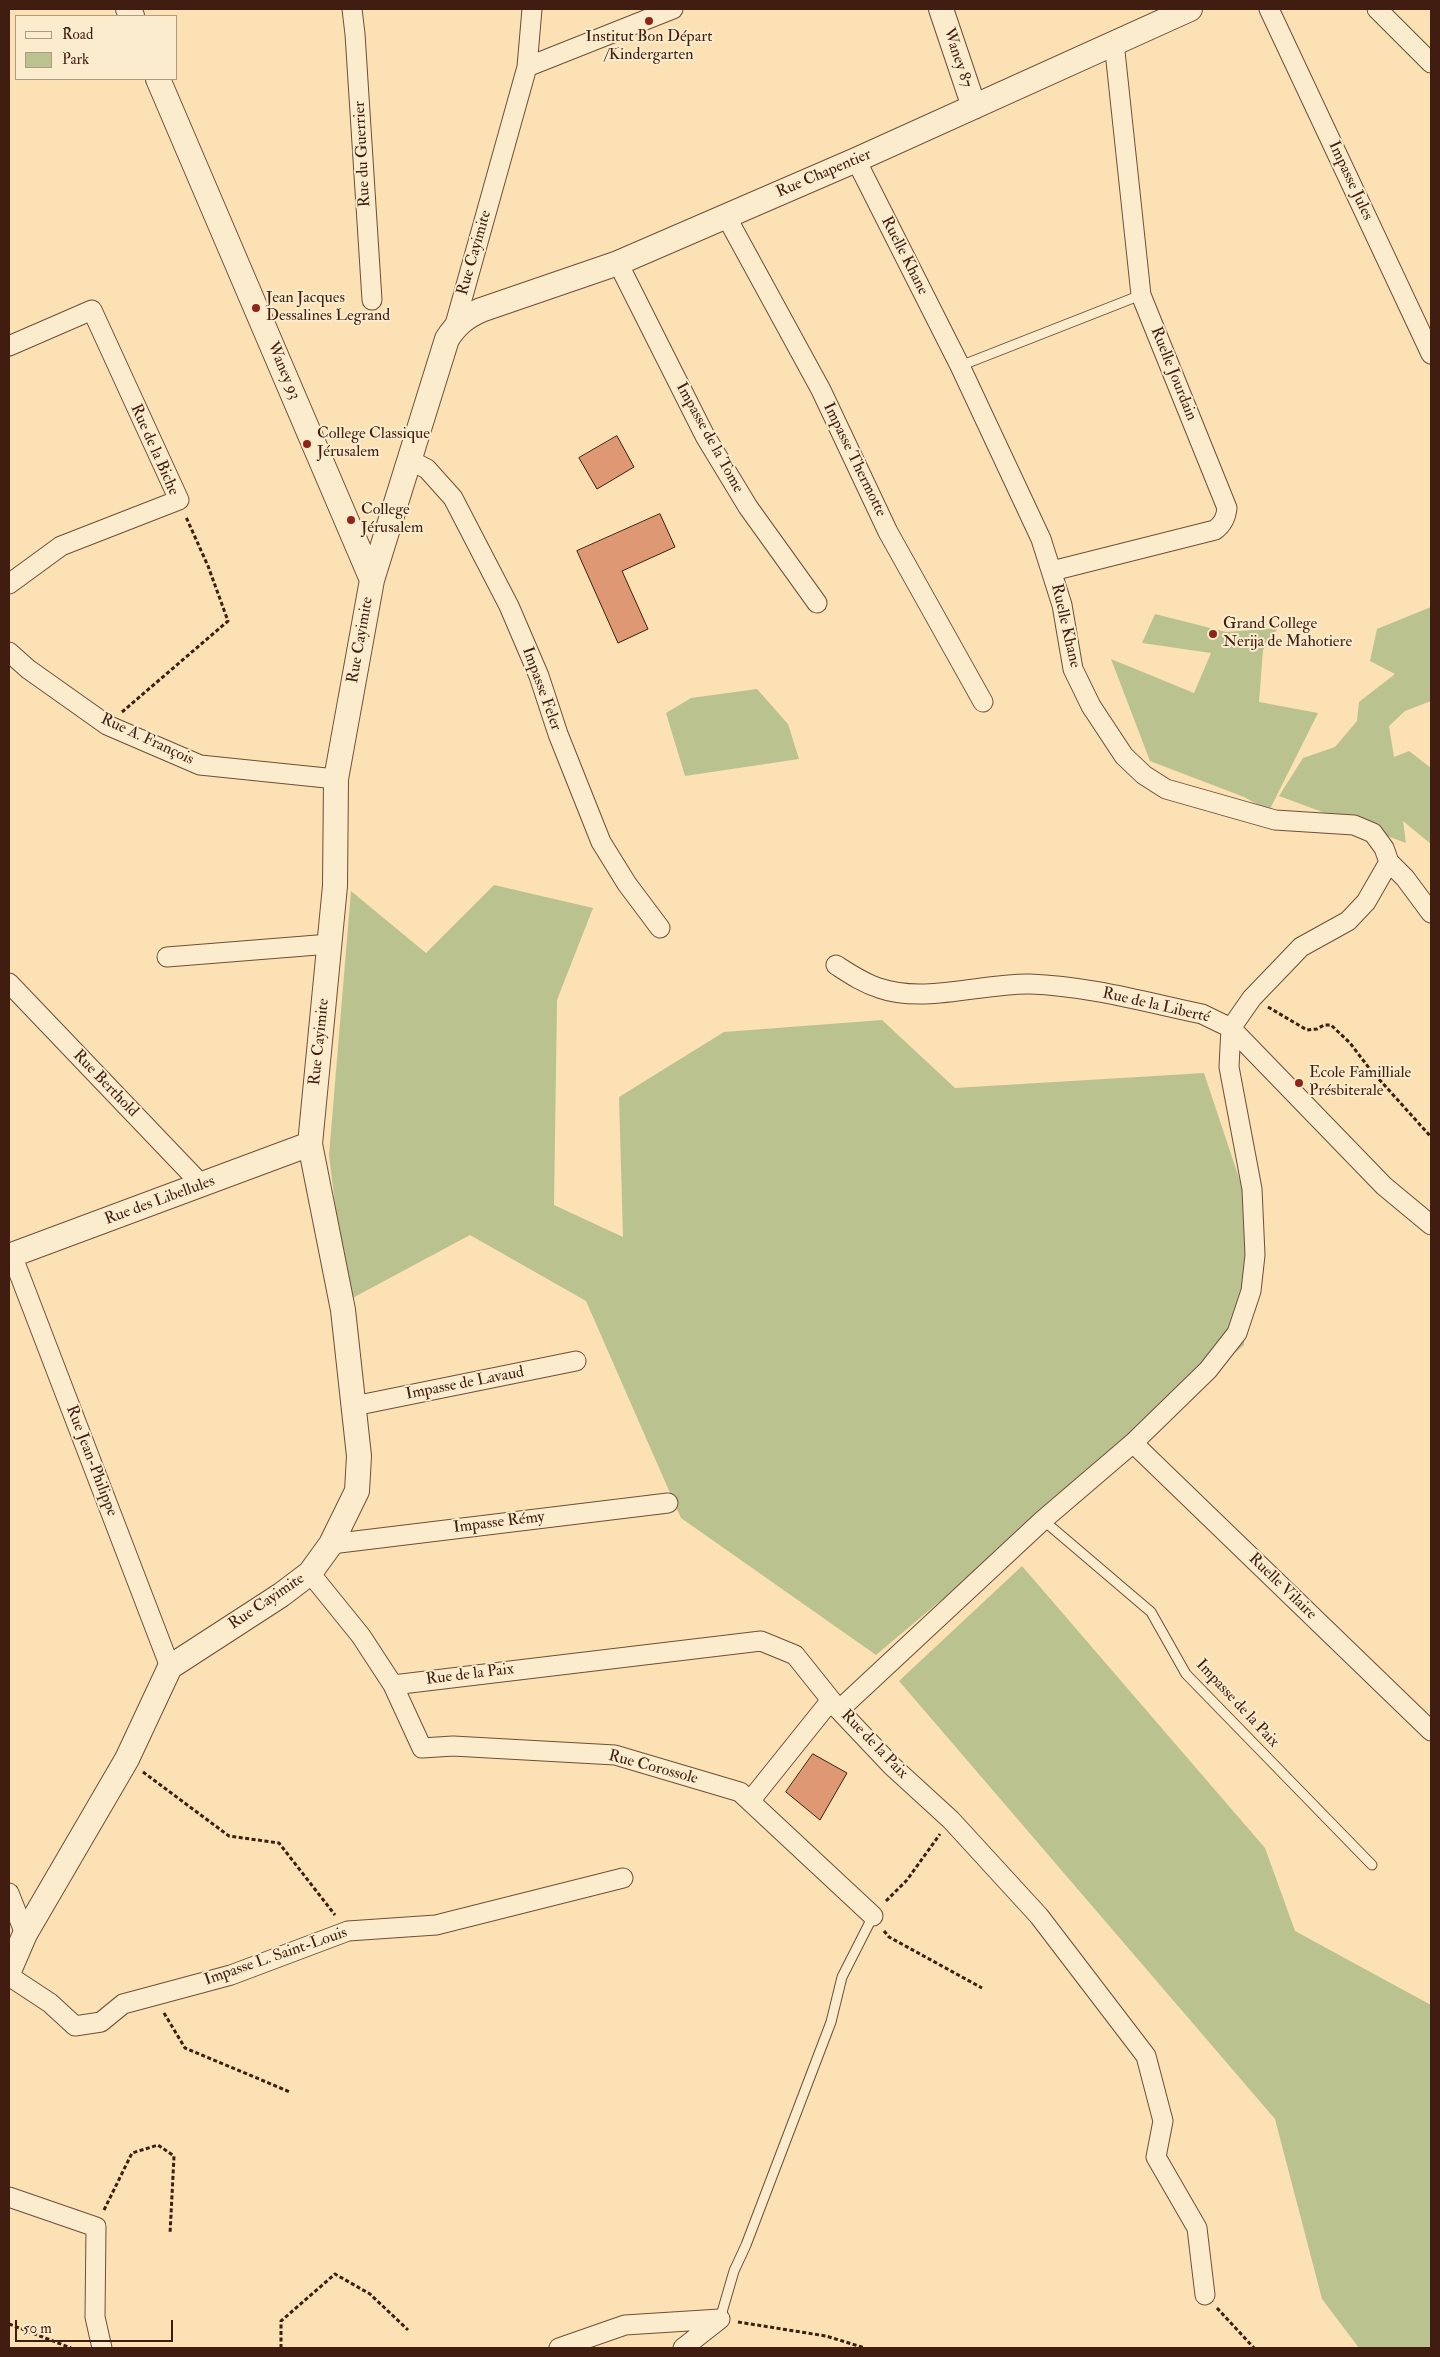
<!DOCTYPE html>
<meta charset="utf-8">
<style>
body{margin:0}
#map{position:relative;width:1440px;height:2357px;overflow:hidden;background:#fbe1b3;font-family:"IM FELL Double Pica",serif}
canvas{display:block}
.frame{position:absolute;inset:0;border:10px solid #401d10;pointer-events:none}
.legend{position:absolute;left:15px;top:15px;width:162px;height:65px;box-sizing:border-box;background:#fcecce;border:1px solid #b19982;margin:0;padding:6px 9px;list-style:none;font-size:15px;color:#401d10}
.legend li{display:flex;align-items:center;gap:10px;height:25px}
.legend b{width:25px;border:1px solid #b19982}
.scale{position:absolute;left:15px;top:2320px;width:158px;height:22px;box-sizing:border-box;border:2px solid #401d10;border-top:0;padding-left:6px;font-size:15px;line-height:18px;white-space:nowrap;color:#401d10;-webkit-text-stroke:4px #fcecce;paint-order:stroke}
</style>
<div id="map">
<canvas width="1440" height="2357"></canvas>
<div class="frame"></div>
<ul class="legend">
<li><b style="height:6px;background:#fcecce"></b>Road</li>
<li><b style="height:14px;background:#bac390"></b>Park</li>
</ul>
<div class="scale">50 m</div>
</div>
<script>
const c = document.querySelector('canvas').getContext('2d');
c.lineJoin = 'round';
function fill(path, color) { c.fillStyle = color; c.fill(path, 'evenodd'); }
function stroke(path, color, width, dash) { c.strokeStyle = color; c.lineWidth = width; c.lineCap = dash ? 'butt' : 'round'; c.setLineDash(dash || []); c.stroke(path); }
function drawText(font, color, halo, rows, align = 'center') {
  c.font = font + ' "IM FELL Double Pica",serif'; c.lineWidth = 4; c.setLineDash([]); c.textBaseline = 'middle'; c.strokeStyle = halo; c.fillStyle = color; for (const [text, x, y, turn = 0] of rows) {
    c.save(); c.translate(x, y); c.rotate((+turn || 0) * Math.PI / 180); c.textAlign = isNaN(turn) ? turn : align; if (halo) c.strokeText(text, 0, 0); c.fillText(text, 0, 0); c.restore();
  }
}
fill(new Path2D(`
 M1431,607V701L1405,711L1389,726L1394,757L1409,751L1431,768V844L1403,821L1406,843L1279,796L1303,758L1335,747L1357,721L1359,702L1395,674L1370,661L1377,629Z
 M1155,614L1226,632L1278,628L1263,650L1259,702L1318,713L1269,811L1244,797L1150,761L1111,659L1194,693L1211,653L1142,643Z
 M757,689L788,724L799,759L685,776L666,713L691,698Z
 M494,885L593,908L557,1000L554,1205L623,1237L619,1097L724,1032L882,1020L955,1088L1204,1073L1247,1202L1244,1345L876,1655L681,1518L586,1301L470,1235L347,1301L329,1155L351,891L426,953Z
 M1022,1566L1265,1848L1295,1931L1431,2005V2348H1359L1322,2299L1275,2119L899,1681Z`), '#bac390');
const building = new Path2D(`
 M617,436L634,467L597,489L579,458Z
 M660,514L675,547L622,571L648,629L618,643L577,551Z
 M813,1754L847,1773L820,1820L786,1792Z`);
fill(building, '#de9873');
stroke(building, '#401d10', 1);
const service = new Path2D(`
 M960,366L1141,295
 M1043,1520L1151,1612L1186,1674L1372,1865
 M720,2319L734,2271L746,2245L831,2022L842,1977L873,1916`);
const minor = new Path2D(`
 M352,9L355,34L372,300
 M1269,9L1431,354
 M1377,9L1431,63
 M527,67L673,9
 M856,160L960,366L1041,539L1062,605L1073,669L1091,706L1124,756L1144,775L1166,789L1275,820L1354,825L1373,833L1384,848L1389,862L1405,878L1431,913
 M726,216L821,390L888,532L983,702
 M618,263L705,436L748,507L817,603
 M454,328L527,67L532,9
 M9,346L92,310L179,500L61,546L9,584
 M410,460L427,469L453,498L509,606L539,676L558,734L601,842L627,884L660,928
 M1052,571L1215,530C1223,524 1226,518 1227,508L1141,295L1114,42
 M9,652L28,669L107,725L200,765L336,779
 M167,957L330,944
 M836,965C850,974 863,983 879,988C924,1004 983,983 1030,984C1088,986 1145,1002 1202,1014L1231,1028L1384,1186L1431,1225
 M9,983L202,1185
 M12,1255L170,1667
 M354,1406L576,1361
 M1133,1443L1431,1731
 M331,1544L668,1503
 M310,1573L361,1636L393,1685L761,1641L795,1655L839,1710L892,1766L951,1820L1039,1916L1146,2056L1163,2121L1156,2157L1197,2228L1205,2295
 M393,1685L422,1748L453,1746L615,1755L740,1792L873,1916
 M839,1710L1043,1520L1133,1443L1208,1370L1237,1333L1251,1291L1255,1255L1252,1189L1229,1067L1231,1028L1252,998L1301,947L1348,921L1366,902L1389,862
 M750,1801L831,1700
 M9,1893L25,1934
 M9,1976L50,2003L75,2026L101,2022L123,2004L231,1975L348,1931L436,1925L623,1878
 M9,2197L96,2227L95,2317L102,2348
 M559,2348L625,2325L720,2319
 M683,2348L720,2319`);
const tertiary = new Path2D(`
 M128,9L132,16
 M941,9L974,107
 M158,79L372,580
 M9,1256L310,1144
 M9,1971L25,1934L127,1759L170,1667L281,1595L310,1573L331,1544L357,1491L359,1456L343,1310L310,1144L335,886L336,779L372,580L447,339C456,325 465,317 481,310L618,263L856,160L1190,9`);
stroke(service, '#6f4e39', 11);
stroke(minor, '#6f4e39', 21);
stroke(tertiary, '#6f4e39', 26);
stroke(new Path2D(`
 M122,712L228,621L208,566L186,517
 M1268,1007L1307,1030L1317,1029L1324,1025H1331L1350,1043L1369,1068L1431,1137
 M143,1772L229,1836L279,1843L335,1915
 M886,1901L907,1880L940,1834
 M884,1931L889,1937L982,1988
 M164,2013L185,2048L290,2092
 M104,2210L132,2153L158,2145L174,2156L170,2234
 M1217,2308L1254,2348
 M738,2322L826,2336L865,2348
 M9,2324L71,2348
 M281,2348V2321L335,2274L370,2294L408,2330`), '#401d10', 3, [4, 2.5]);
stroke(service, '#fcecce', 9);
stroke(minor, '#fcecce', 19);
stroke(tertiary, '#fcecce', 24);
for (const [x, y, r, color] of [
 [649,21,5,"#8f2418"],
 [256,308,5,"#8f2418"],
 [307,444,5,"#8f2418"],
 [351,520,5,"#8f2418"],
 [1213,634,5,"#8f2418"],
 [1299,1083,5,"#8f2418"]
]) { const dot = new Path2D(); dot.arc(x, y, r, 0, 2 * Math.PI); c.fillStyle = color; c.fill(dot); stroke(dot, '#fcecce', 2); }
drawText('16px', '#401d10', '#fcecce', [
 ["Institut Bon Départ",649,38,"center"],
 ["/Kindergarten",649,56,"center"],
 ["Jean Jacques",266,299],
 ["Dessalines Legrand",266,317],
 ["College Classique",317,435],
 ["Jérusalem",317,453],
 ["College",361,511],
 ["Jérusalem",361,529],
 ["Grand College",1223,625],
 ["Nerija de Mahotiere",1223,643],
 ["Ecole Familliale",1309,1074],
 ["Présbiterale",1309,1092]
], 'left');
drawText('16px', '#401d10', '#fcecce', [
 ["Waney 87",957,58,72],
 ["Rue du Guerrier",363,154,-93],
 ["Rue Chapentier",824,174,-23],
 ["Impasse Jules",1350,181,65],
 ["Rue Cayimite",475,253,-74],
 ["Ruelle Khane",904,256,63],
 ["Waney 93",283,371,67],
 ["Ruelle Jourdain",1173,374,68],
 ["Impasse de la Tome",709,438,61],
 ["Rue de la Biche",154,450,66],
 ["Impasse Thermotte",854,460,64],
 ["Ruelle Khane",1065,626,77],
 ["Rue Cayimite",361,640,-80],
 ["Impasse Feler",541,689,70],
 ["Rue A. François",147,740,25],
 ["Rue de la Liberté",1156,1006,13],
 ["Rue Cayimite",320,1042,-84],
 ["Rue Berthold",105,1084,46],
 ["Rue des Libellules",160,1201,-20],
 ["Impasse de Lavaud",465,1384,-11],
 ["Rue Jean-Philippe",91,1461,69],
 ["Impasse Rémy",499,1523,-7],
 ["Ruelle Vilaire",1282,1587,44],
 ["Rue Cayimite",267,1602,-34],
 ["Rue de la Paix",470,1675,-7],
 ["Impasse de la Paix",1237,1704,47],
 ["Rue de la Paix",874,1745,46],
 ["Rue Corossole",653,1768,15],
 ["Impasse L. Saint-Louis",276,1957,-19]
]);
</script>
